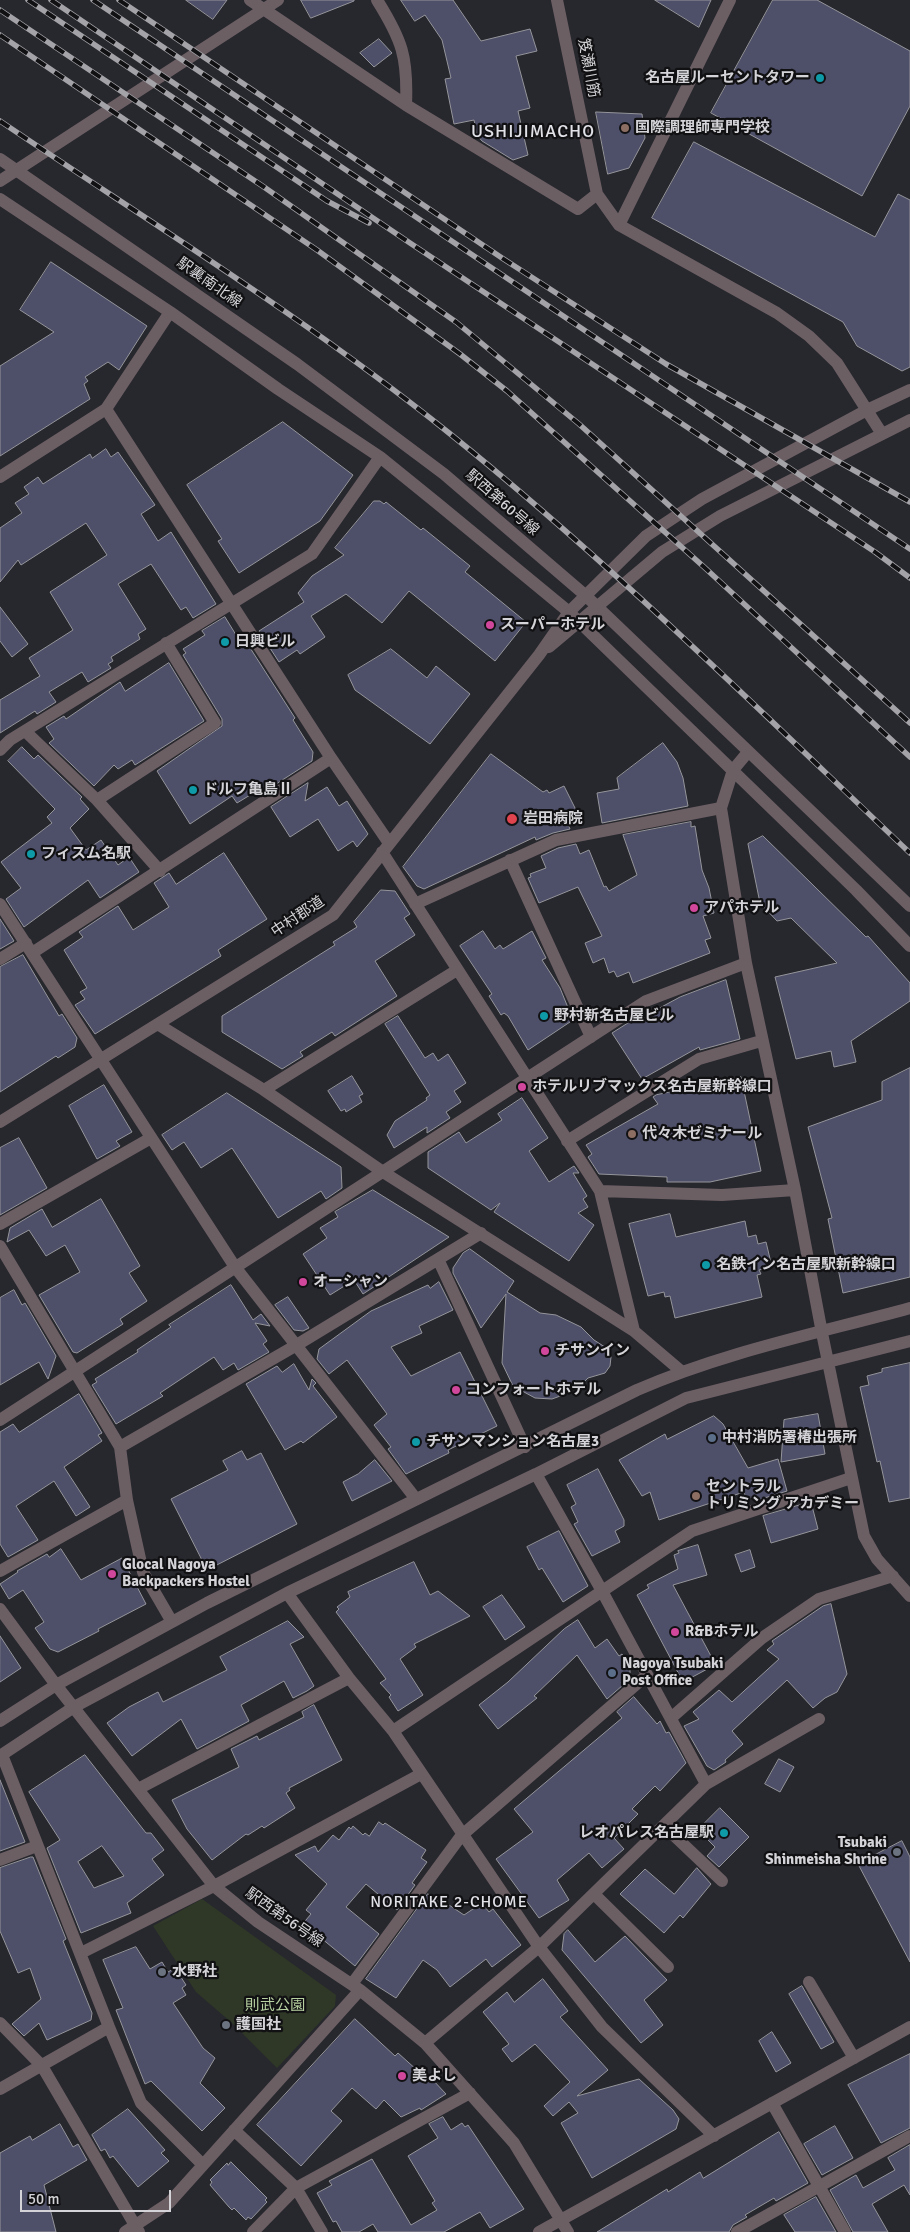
<!DOCTYPE html>
<meta charset="utf-8">
<style>
body{margin:0}
#map{position:relative;width:910px;height:2232px;overflow:hidden;background:#27282d;font-family:Signika,sans-serif}
canvas{display:block}
.scale{position:absolute;left:20px;top:2190px;width:151px;height:22px;box-sizing:border-box;border:2px solid #d4d4d8;border-top:0;padding-left:6px;font-size:15px;line-height:18px;white-space:nowrap;color:#d4d4d8;-webkit-text-stroke:4px #111113;paint-order:stroke}
</style>
<div id="map">
<canvas width="910" height="2232"></canvas>
<div class="scale">50 m</div>
</div>
<script>
const c = document.querySelector('canvas').getContext('2d');
c.lineJoin = 'round';
function fill(path, color) { c.fillStyle = color; c.fill(path, 'evenodd'); }
function stroke(path, color, width, dash) { c.strokeStyle = color; c.lineWidth = width; c.lineCap = dash ? 'butt' : 'round'; c.setLineDash(dash || []); c.stroke(path); }
function drawText(font, color, halo, rows, align = 'center') {
  c.font = font + ' Signika,"Noto Sans JP",sans-serif'; c.lineWidth = 4.5; c.setLineDash([]); c.textBaseline = 'middle'; c.strokeStyle = halo; c.fillStyle = color; for (const [text, x, y, turn = 0] of rows) {
    c.save(); c.translate(x, y); c.rotate((+turn || 0) * Math.PI / 180); c.textAlign = isNaN(turn) ? turn : align; if (halo) c.strokeText(text, 0, 0); c.fillText(text, 0, 0); c.restore();
  }
}
fill(new Path2D(`
 M202,1899L336,1995L335,2006L277,2068L232,2023L196,1992L153,1926Z`), '#2f3827');
const building = new Path2D(`
 M186,0H227L213,19Z
 M301,0H354V1L311,18Z
 M401,0H453L481,41L530,29L537,51L516,56L530,108L518,111L528,155L513,160L482,141L477,135L474,120L454,124L445,79L451,78L442,40L425,15L415,21Z
 M655,0H711L699,27Z
 M773,0H817L910,51V106L862,196L711,113Z
 M379,39L392,53L374,67L360,53Z
 M596,112L642,114L645,138L629,168L608,174Z
 M694,142L875,237L898,194L910,200V367L902,371L857,346L843,322L652,218Z
 M51,262L147,326L119,370L108,362L85,377L88,381L84,384L90,399L0,456V366L54,332L20,310Z
 M283,422L353,475L320,521L239,573L218,541L222,539L187,485Z
 M106,449L111,457L118,452L155,505L141,514L158,541L171,532L216,604L193,618L186,607L181,610L151,564L118,584L146,629L138,634L140,639L111,657L113,661L108,664L111,668L88,682L82,672L49,692L56,702L37,714L35,711L0,733V700L40,676L29,658L73,630L50,592L107,555L86,523L21,565L18,560L0,582V528L22,513L15,503L29,494L24,487L38,477L43,484L90,454L92,458Z
 M374,501H380L384,504L386,502L421,530L423,528L470,566L465,572L526,622L495,661L409,591L382,623L346,594L311,616L325,637L300,654L297,650L279,662L259,631L304,602L298,593L312,576L344,555L335,548Z
 M0,607L28,644L12,657L0,641Z
 M225,617L241,643L245,640L295,718L293,720L313,752L312,761L262,793L260,789L237,803L232,796L190,824L157,771L222,726V719L183,655L186,653L183,649L205,635L202,631Z
 M391,649L427,678L436,666L470,694L430,744L355,690L348,675Z
 M169,663L204,721L135,765L132,760L118,769L114,765L94,786L49,743L54,739L46,727L64,716L66,719L120,682L125,691Z
 M663,743L677,762L683,778L688,806L602,823L597,793L619,789L617,778Z
 M22,747L34,759L38,755L82,797L80,799L89,809L70,828L86,850L101,840L118,865L129,857L139,872L100,898L88,880L24,927L6,899L21,888L1,862L52,823L47,817L55,809L8,761Z
 M491,754L543,792L547,790L549,793L564,786L579,816L567,822L570,829L553,833L536,840L535,837L424,889L417,886L403,867Z
 M308,783L305,801L327,787L339,806L347,801L368,834L357,847L353,841L338,851L318,819L290,837L271,807Z
 M691,822V827L695,826L702,870L709,888L714,913L703,916L711,938L705,940L710,953L633,983L629,972L617,977L614,971L609,973L604,958L593,963L585,943L602,936L578,887L539,903L528,878L531,877L530,874L546,868L541,856L558,848L576,844L580,854L589,850L604,887L606,886L609,891L637,875L623,835Z
 M763,836L866,937L868,936L910,983V1001L851,1041L856,1062L834,1067L831,1051L796,1059L775,977L837,963L791,918L777,921L760,903L748,844Z
 M224,853L267,919L218,950L221,956L95,1034L75,1005L85,999L80,992L87,988L64,950L83,937L79,932L118,906L133,930L169,907L154,883L169,873L176,884Z
 M381,890L395,891L410,914L404,918L415,935L375,961L397,996L335,1036L332,1032L300,1052L303,1056L282,1069L222,1032V1016L335,945L333,942L357,927L354,922Z
 M0,919L14,941L0,949Z
 M483,931L495,949L500,945L503,949L532,931L546,958L542,960L560,988L573,1020L528,1050L508,1016L504,1013L501,1015L489,996L492,994L460,946Z
 M23,955L59,1016L62,1014L77,1038L75,1047L58,1058L56,1056L0,1092V967Z
 M726,980L740,1039L700,1050L699,1047L642,1079L612,1033L631,1021L643,1017L680,997Z
 M398,1016L425,1058L433,1053L438,1061L448,1054L466,1083L454,1091L461,1102L446,1112L450,1118L427,1133V1127L394,1148L387,1135L395,1121L427,1100L426,1098L430,1095L385,1024Z
 M910,1068V1277L843,1293L828,1219L832,1218L808,1127L882,1100V1082Z
 M352,1076L363,1094L359,1096L362,1102L346,1112L345,1109L341,1111L328,1091Z
 M741,1077L761,1171L710,1182H667V1177L599,1174L588,1157L592,1154L586,1145L658,1104L653,1097L656,1095Z
 M104,1085L132,1132L116,1141L120,1146L97,1159L69,1106Z
 M227,1093L341,1167L342,1188L326,1199L321,1191L278,1218L232,1148L201,1168L184,1142L172,1150L162,1135Z
 M522,1098L548,1138L529,1151L549,1182L574,1166L579,1173H573L587,1196L583,1199L588,1207L578,1213L594,1225L569,1261L494,1212L500,1203L491,1210L428,1168V1152L459,1132L466,1143L502,1120L498,1114Z
 M19,1138L47,1188L0,1215V1148Z
 M373,1190L449,1237L363,1294L354,1280L330,1295L303,1254L327,1238L320,1228L338,1217L335,1212Z
 M101,1199L140,1266L129,1273L147,1301L120,1319L123,1324L77,1353L73,1352L39,1295L80,1272L65,1245L46,1256L29,1230L7,1242L10,1228L42,1209L52,1227Z
 M670,1214L676,1237L745,1221L748,1237L756,1235L758,1244L766,1242L772,1267L759,1270L761,1274L757,1275L762,1297L675,1318L670,1296L665,1297L664,1292L648,1296L629,1224Z
 M470,1249L514,1281L507,1292L540,1313L556,1315L581,1327L594,1340L608,1349L611,1357L610,1366L605,1373L588,1378L583,1383L580,1381L563,1395L552,1399L535,1398L513,1386L502,1363L506,1294L481,1328L453,1273V1268L463,1253Z
 M439,1282L453,1310L419,1326L422,1333L391,1347L411,1376L460,1352L497,1426L448,1450L449,1453L406,1474L388,1449L391,1447L374,1425L387,1414L347,1360L329,1374L317,1359L319,1349L371,1311L428,1285L430,1288Z
 M231,1285L253,1320L261,1314L270,1326L255,1323L267,1341L263,1344L269,1352L238,1370L234,1363L223,1370L214,1357L160,1393L163,1396L116,1424L92,1385L97,1382L95,1379L138,1352L137,1350L171,1327L169,1325Z
 M14,1290L22,1305L25,1303L56,1356L48,1379L39,1362L0,1385V1298Z
 M288,1297L309,1328L303,1331L294,1330L275,1305Z
 M910,1363V1498L889,1502L880,1461L877,1462L860,1387L869,1385L867,1376L882,1372V1369Z
 M294,1364L309,1390L312,1379L316,1383L313,1386L337,1417L303,1443L301,1441L285,1450L246,1384L277,1366L282,1372Z
 M79,1394L102,1433L98,1435L102,1441L64,1467L90,1507L76,1516L54,1481L16,1506L38,1540L8,1557L0,1544V1432L13,1424L19,1432Z
 M818,1414L825,1454L781,1462L784,1420Z
 M714,1416L723,1424L748,1468L778,1459L787,1491L758,1500L757,1496L746,1499L744,1492L659,1520L650,1492L642,1496L619,1460L665,1434L667,1439Z
 M242,1451L247,1460L261,1453L297,1524L207,1570L171,1499L228,1470L223,1461Z
 M375,1460L392,1481L352,1501L343,1482L358,1474Z
 M598,1469L624,1520V1526L615,1531L620,1542L592,1556L574,1524L578,1522L571,1507L576,1504L567,1485Z
 M811,1502L818,1529L771,1543L763,1516Z
 M559,1531L588,1586L563,1602L542,1568L539,1570L527,1547Z
 M698,1545L707,1575L673,1585L712,1658L710,1660L713,1666L683,1682L637,1595L649,1588L647,1585L678,1569L674,1555L679,1553L678,1551Z
 M61,1549L81,1580L122,1558L146,1604L98,1629L99,1631L58,1652L50,1649L35,1628L44,1622L23,1590L9,1599L0,1584L18,1572L17,1571L47,1554L49,1557Z
 M750,1550L755,1567L741,1572L735,1555Z
 M414,1562L430,1595L438,1591L470,1616L414,1644L416,1647L400,1659L423,1695L398,1711L389,1697L391,1695L380,1683L386,1679L336,1612L339,1609L337,1607L350,1597L348,1592Z
 M502,1595L525,1627L505,1640L483,1607Z
 M831,1604L847,1674L837,1692L825,1698L813,1708L787,1680L732,1731L743,1744L725,1760L726,1762L714,1770L707,1766L684,1726L699,1719L693,1712L719,1690L732,1702L779,1659L767,1650L774,1644L772,1641L823,1606Z
 M578,1620L595,1648L607,1639L619,1656L622,1654L630,1669V1675L621,1682L623,1685L607,1699L577,1655L534,1696L537,1698L498,1729L479,1705L508,1682L564,1629Z
 M288,1621L304,1637L290,1644L314,1686L307,1691L293,1698L284,1681L241,1705L249,1721L197,1749L181,1719L132,1756L107,1723L129,1707L158,1692L163,1702L227,1670L220,1657Z
 M0,1636L21,1668L0,1682Z
 M634,1697L657,1724L660,1721L666,1733L669,1732L686,1763L660,1791L655,1786L632,1809L638,1814L614,1838L624,1849L602,1868L589,1853L557,1880L569,1900L539,1918L496,1859L533,1832L514,1809L622,1718L617,1712Z
 M314,1705L342,1760L289,1788L290,1790L286,1793L295,1808L264,1828L262,1826L248,1835L246,1834L212,1860L187,1829L172,1800L239,1767L231,1749L257,1736L259,1740L304,1717L302,1712Z
 M85,1755L146,1833H151L164,1850L152,1859L164,1875L127,1903L131,1913L81,1933L47,1848L60,1840L29,1792ZM102,1846L124,1876L94,1888L78,1862Z
 M779,1759L794,1767L780,1792L765,1784Z
 M0,1780L25,1842L0,1851Z
 M720,1808L749,1837L719,1867L707,1856L715,1847L698,1830Z
 M379,1822L383,1825L385,1823L426,1850L421,1858L427,1862L412,1883L415,1885L397,1910L366,1884L346,1907L379,1934L355,1966L321,1938L316,1943L302,1931L304,1928L301,1926L311,1914L306,1910L327,1884L295,1855L315,1846L318,1852L333,1835L339,1840L349,1827L351,1829L353,1826L363,1835L365,1833L369,1836Z
 M902,1841L910,1857V1962L858,1864Z
 M31,1857H33L66,1939L63,1941L92,2013L91,2020L47,2040L39,2023L24,2036L12,2024L41,1999L30,1968L18,1973L0,1931V1868Z
 M697,1868L711,1884L683,1918L680,1915L664,1933L620,1894L645,1869L674,1894Z
 M428,1894L444,1906L446,1903L464,1915L482,1903L489,1912L493,1909L521,1945L492,1967L486,1959L450,1987L437,1970L423,1960L396,1998L366,1979Z
 M568,1930L595,1962L625,1936L667,1980L644,2000L663,2025L641,2043L562,1950L564,1934Z
 M136,1947L150,1969L162,1962L168,1972L175,1968L186,1985L182,1988L186,1995L173,2003L203,2048L215,2058L200,2083L225,2108L202,2131L151,2081L145,2084L116,2010L123,2008L103,1960Z
 M543,1979L568,2011L560,2017L608,2070L577,2096L639,2079L673,2110L679,2119L676,2129L592,2178L561,2123L578,2113L569,2102L553,2116L544,2106L570,2082L535,2044L512,2062L502,2049L509,2044L483,2012L507,1992L514,2002Z
 M802,1986L834,2042L821,2049L789,1994Z
 M355,2019L395,2056L398,2053L428,2080L431,2078L446,2094L421,2110L420,2108L401,2117L384,2100L376,2109L352,2088L331,2111L342,2121L301,2166L257,2125Z
 M772,2032L791,2063L776,2072L759,2041Z
 M910,2054V2128L881,2143L848,2085Z
 M128,2109L165,2150L161,2153L169,2161L138,2187L113,2156L110,2158L105,2149L101,2151L92,2135Z
 M443,2117L451,2130L462,2123L465,2127L468,2125L524,2209L490,2228L480,2212L444,2232H378L373,2224L359,2232H342L336,2221L333,2222L317,2193L332,2185L329,2181L372,2159L411,2225L437,2210L432,2203L435,2201L408,2156L438,2138L429,2124Z
 M60,2124L73,2147L78,2144L87,2160L44,2185L56,2232H0V2153L30,2136L32,2140Z
 M835,2126L853,2158L822,2175L804,2144Z
 M779,2132L808,2183L776,2201L774,2198L745,2215L747,2217L733,2225L729,2232H597L667,2189L668,2192L700,2172L703,2178Z
 M910,2145V2195L904,2185L872,2204L888,2232H853L830,2190L856,2175L863,2188L895,2170L888,2158Z
 M231,2162L267,2198L265,2200L267,2202L251,2219L248,2217L246,2220L234,2208L232,2210L229,2207L210,2185L212,2182L210,2180L227,2163L228,2165Z
 M816,2197L836,2232H795L784,2215Z`);
fill(building, '#4e4f68');
stroke(building, '#95959c', 1);
stroke(new Path2D(`
 M250,0L406,105L578,209L597,194
 M377,0C402,40 408,57 406,105
 M557,0L597,194L619,225L777,313L809,336L837,363L882,434
 M0,159L297,364L444,474L585,595L910,906
 M0,181L278,0
 M0,199L170,312L278,389L380,457L438,504L569,612L856,890L910,946
 M619,225L730,0
 M170,312L106,409L331,758L389,843
 M0,477L106,409
 M549,647L662,552L720,516L910,420
 M25,731L97,800L160,871
 M0,750L10,740L312,554L380,457
 M748,752L733,770L721,808L746,963L795,1190L822,1333L864,1536L877,1559L910,1596
 M97,800L215,723L166,643
 M382,852L600,1191L634,1331
 M510,860L591,1037
 M0,904L235,1267L416,1499
 M415,904L556,840L721,808
 M32,953L331,758
 M0,959L26,943
 M159,1025L264,1090L383,1172L634,1331L681,1371
 M264,1090L457,970
 M0,1122L333,915L539,655L569,612L646,536L702,499L867,410L910,390
 M567,1141L699,1059L761,1041
 M600,1191L722,1195L795,1190
 M0,1224L151,1138
 M0,1246L120,1447L127,1500L143,1572L172,1622
 M438,1259L525,1447
 M0,1420L646,1001L746,963
 M120,1447L295,1346L481,1233
 M536,1474L602,1591L706,1784
 M0,1571L127,1500
 M287,1593L349,1678L393,1731L539,1947L602,2027L714,2136
 M0,1609L56,1685L214,1886L258,1922L360,1990L425,2043L514,2143L568,2232
 M671,1718L762,1638L819,1599L893,1576
 M0,1721L56,1685L207,1603L637,1390C724,1352 819,1333 910,1308
 M393,1731L692,1531L851,1478
 M2,1755L109,2027L141,2103L203,2165
 M0,1756L74,1707L287,1593L536,1474L686,1398L910,1341
 M138,1789L349,1678
 M664,1826L722,1881
 M0,1860L37,1846
 M594,1894L668,1967
 M81,1953L214,1886L421,1774
 M809,1982L854,2058
 M352,1984L461,1836L647,1675
 M0,2023L42,2066L139,2232
 M425,2043L539,1947L706,1784L819,1719
 M0,2089L109,2027
 M772,2103L845,2232
 M234,2130L296,2188L322,2232
 M125,2232L169,2203L360,1990
 M253,2232L296,2188L470,2093
 M539,2232L910,2027
 M737,2232L910,2136`), '#6c5f64', 12);
const rail = new Path2D(`
 M28,0L327,201L369,223
 M51,0L410,243L875,552L910,578
 M93,0L910,549
 M119,0L502,258L666,364L910,502
 M0,10L264,187L456,322L579,424L910,723
 M0,35L317,250L460,354L507,391L704,567L910,757
 M0,121C151,223 307,319 449,433C611,563 759,710 910,853`);
stroke(rail, '#a3a3a8', 5.5);
stroke(rail, '#111113', 4, [11]);
for (const [x, y, r, color] of [
 [820,78,5,"#0f9aa8"],
 [625,128,5,"#8d6e63"],
 [490,625,5,"#d1479c"],
 [225,642,5,"#0f9aa8"],
 [193,790,5,"#0f9aa8"],
 [512,819,6,"#e0444e"],
 [31,854,5,"#0f9aa8"],
 [694,908,5,"#d1479c"],
 [544,1016,5,"#0f9aa8"],
 [522,1087,5,"#d1479c"],
 [632,1134,5,"#8d6e63"],
 [706,1265,5,"#0f9aa8"],
 [303,1282,5,"#d1479c"],
 [545,1351,5,"#d1479c"],
 [456,1390,5,"#d1479c"],
 [712,1438,5,"#5c6f8a"],
 [416,1442,5,"#0f9aa8"],
 [696,1496,5,"#8d6e63"],
 [112,1574,5,"#d1479c"],
 [675,1632,5,"#d1479c"],
 [612,1673,5,"#5c6f8a"],
 [724,1833,5,"#0f9aa8"],
 [897,1852,5,"#6b7280"],
 [162,1972,5,"#6b7280"],
 [226,2025,5,"#6b7280"],
 [402,2076,5,"#d1479c"]
]) { const dot = new Path2D(); dot.arc(x, y, r, 0, 2 * Math.PI); c.fillStyle = color; c.fill(dot); stroke(dot, '#111113', 2); }
drawText('15px', '#d4d4d8', '#111113', [
 ["笈瀬川筋",588,68,79],
 ["駅裏南北線",209,283,35],
 ["駅西第60号線",502,503,41],
 ["中村郡道",298,917,-34],
 ["駅西第56号線",284,1918,35]
]);
drawText('bold 15px', '#d4d4d8', '#111113', [
 ["名古屋ルーセントタワー",810,78,"right"],
 ["国際調理師専門学校",635,128],
 ["スーパーホテル",500,625],
 ["日興ビル",235,642],
 ["ドルフ亀島Ⅱ",203,790],
 ["岩田病院",523,819],
 ["フィスム名駅",41,854],
 ["アパホテル",704,908],
 ["野村新名古屋ビル",554,1016],
 ["ホテルリブマックス名古屋新幹線口",532,1087],
 ["代々木ゼミナール",642,1134],
 ["名鉄イン名古屋駅新幹線口",716,1265],
 ["オーシャン",313,1282],
 ["チサンイン",555,1351],
 ["コンフォートホテル",466,1390],
 ["中村消防署椿出張所",722,1438],
 ["チサンマンション名古屋3",426,1442],
 ["セントラル",706,1487],
 ["トリミング アカデミー",706,1504],
 ["Glocal Nagoya",122,1565],
 ["Backpackers Hostel",122,1582],
 ["R&Bホテル",685,1632],
 ["Nagoya Tsubaki",622,1664],
 ["Post Office",622,1681],
 ["レオパレス名古屋駅",714,1833,"right"],
 ["Tsubaki",887,1843,"right"],
 ["Shinmeisha Shrine",887,1860,"right"],
 ["水野社",172,1972],
 ["護国社",236,2025],
 ["美よし",412,2076]
], 'left');
drawText('15px', '#b7d0a0', '#111113', [
 ["則武公園",275,2006]
]);
c.letterSpacing = '1px';
drawText('16px', '#e1e1e8', '#111113', [
 ["NORITAKE 2-CHOME",449,1903]
]);
c.letterSpacing = '0px';
c.letterSpacing = '1px';
drawText('18px', '#e1e1e8', '#111113', [
 ["USHIJIMACHO",533,132]
]);
c.letterSpacing = '0px';
</script>
